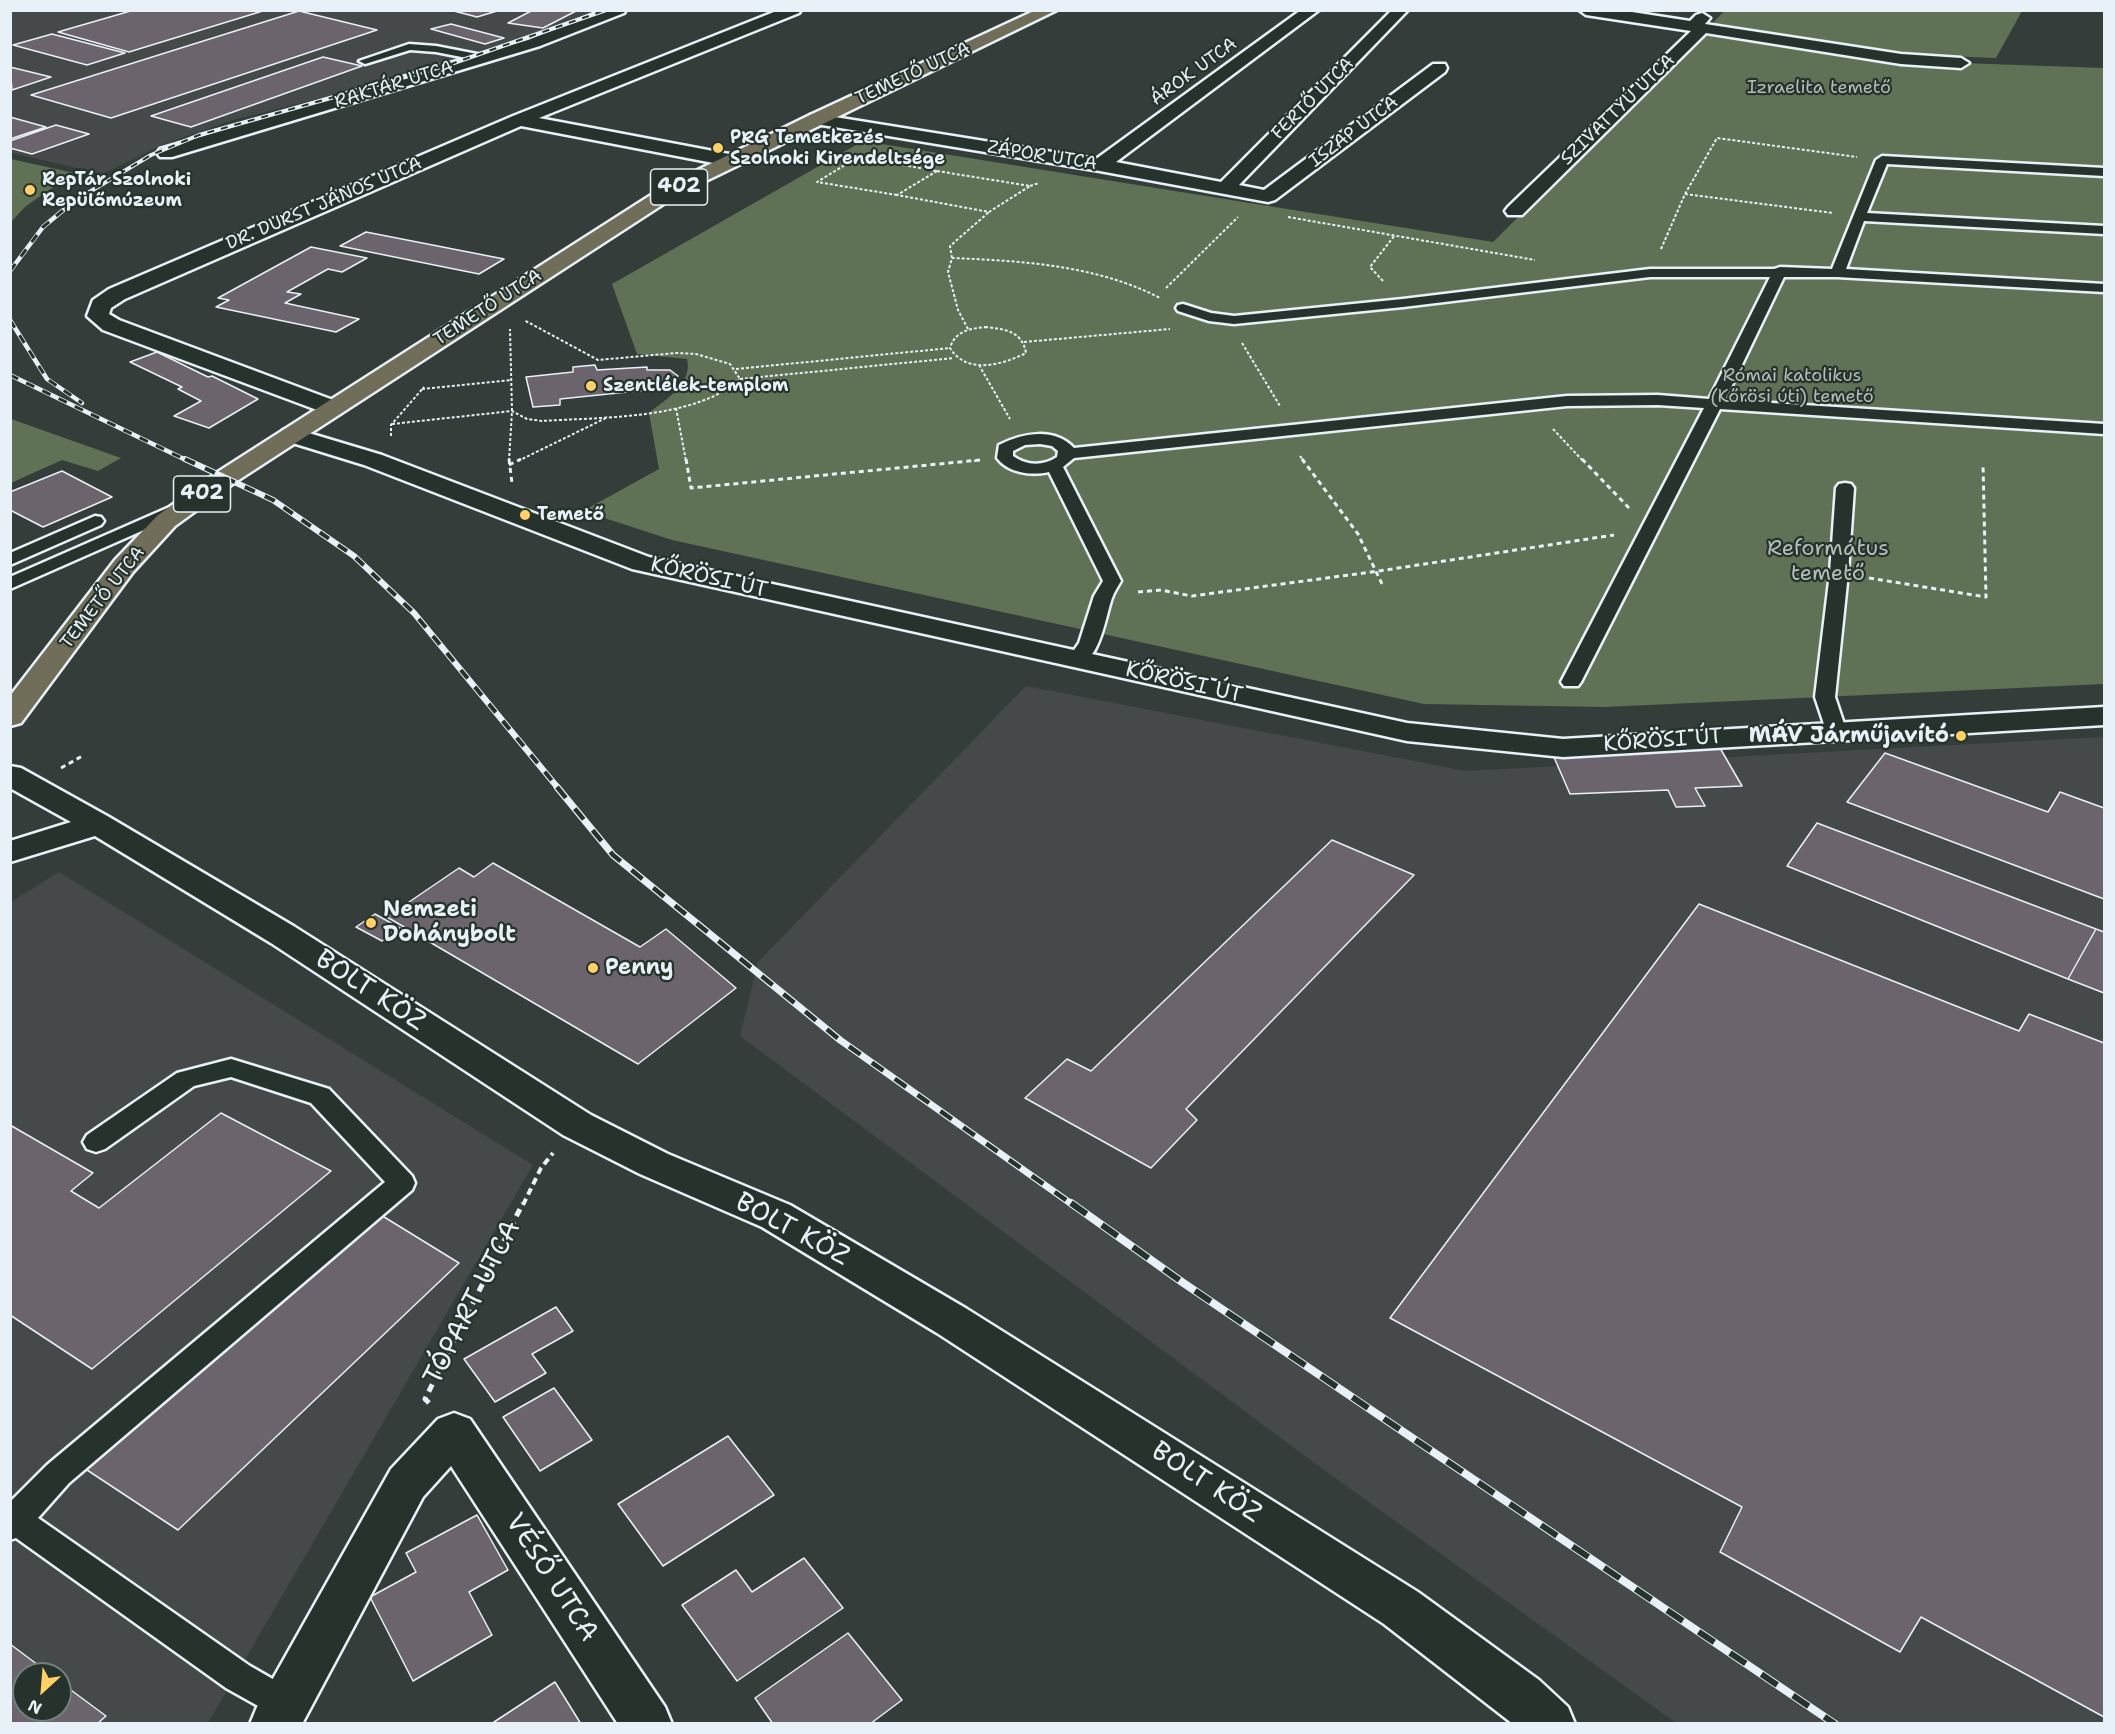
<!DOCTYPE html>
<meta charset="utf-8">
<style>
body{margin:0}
#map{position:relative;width:2115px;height:1734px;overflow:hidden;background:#343d3a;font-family:"Shantell Sans",sans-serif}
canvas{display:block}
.frame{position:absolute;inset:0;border:12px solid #e8f1f8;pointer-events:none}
.north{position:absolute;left:12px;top:1662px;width:60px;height:60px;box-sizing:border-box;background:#26332d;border:2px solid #747f7e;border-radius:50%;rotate:206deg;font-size:16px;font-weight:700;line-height:24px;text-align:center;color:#e8f1f8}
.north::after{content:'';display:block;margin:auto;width:21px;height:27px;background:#ffd166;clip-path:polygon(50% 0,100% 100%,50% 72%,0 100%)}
</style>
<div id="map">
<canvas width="2115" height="1734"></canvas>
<div class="frame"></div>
<div class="north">N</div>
</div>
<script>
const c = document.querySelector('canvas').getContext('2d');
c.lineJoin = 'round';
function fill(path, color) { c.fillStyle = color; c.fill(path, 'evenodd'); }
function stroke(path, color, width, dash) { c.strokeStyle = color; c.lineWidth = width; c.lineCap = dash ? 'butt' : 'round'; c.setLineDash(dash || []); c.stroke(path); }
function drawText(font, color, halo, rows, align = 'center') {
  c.font = font + ' "Shantell Sans",sans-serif'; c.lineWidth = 4.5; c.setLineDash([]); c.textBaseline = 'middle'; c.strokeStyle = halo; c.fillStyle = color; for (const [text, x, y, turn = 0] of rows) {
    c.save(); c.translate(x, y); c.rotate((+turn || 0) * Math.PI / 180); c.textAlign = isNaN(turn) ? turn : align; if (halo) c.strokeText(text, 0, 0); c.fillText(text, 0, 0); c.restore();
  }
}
fill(new Path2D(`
 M11,11H600L415,75L233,120L162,145L103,174L11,153Z
 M1026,686L1466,771L2104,737V1723H1676L1309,1459L740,1036L758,962Z
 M59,872L533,1165L208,1723L11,1724V902ZM24,1674H60V1710H24Z`), '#454949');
fill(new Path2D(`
 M1725,10L2022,11L1996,58L1897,54L1711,25Z
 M1706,30L1961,63L2104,68V684L1605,707L1424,704L672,540L583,511L659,469L649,413C666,399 693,384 687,359L637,354L612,284L863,141L1493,242Z
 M11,159L74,173L26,206L11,222Z
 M11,419L121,458L98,471L62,460L11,483Z`), '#607255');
const building = new Path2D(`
 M134,10H266L129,52L58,32Z
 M450,10H496L497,11L477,17Z
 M533,10H578L543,28L508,23Z
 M299,11L377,30L111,118L31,95Z
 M451,24L504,38L485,44L431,29Z
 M52,34L125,53L87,65L13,45Z
 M323,57L362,66L191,127L151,116Z
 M10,67L51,77L12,90Z
 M10,117L46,127L10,139Z
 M56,125L89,134L32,154L10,148V141Z
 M366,232L504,259L479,274L340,246Z
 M311,247L367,258L342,272L328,269L287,292L301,294L285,303L359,319L336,332L216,307L229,300L218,298Z
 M157,352L208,377L212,376L258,399L209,428L174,416L201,401L178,389L182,387L130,362Z
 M595,365L597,370L647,367V370H670L678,376L666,384L647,386V390L560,399V405L533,407L526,377L573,372V367Z
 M62,471L112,497L43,527L10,510V492Z
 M1720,748L1742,786L1695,788L1705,806L1676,807L1668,790L1570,794L1553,755Z
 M1885,753L2048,812L2060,792L2104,808V899L1847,802Z
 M1817,823L2096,929L2068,979L1787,866Z
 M1332,840L1414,875L1186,1109L1197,1120L1151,1168L1025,1098L1067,1059L1091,1071Z
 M493,863L640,947L666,929L736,988L638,1064L387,917L459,868L474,877Z
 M1699,904L2019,1031L2029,1014L2104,1043V1717L1921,1617L1900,1652L1720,1552L1742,1507L1390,1318Z
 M375,914L400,928L382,941L356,927Z
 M2096,929L2104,932V993L2068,979Z
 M221,1113L331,1171L92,1369L10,1315V1125L93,1173L71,1191L99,1208Z
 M376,1212L459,1263L178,1530L84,1468Z
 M556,1307L573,1331L532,1354L546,1373L495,1402L464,1359Z
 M554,1388L592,1440L540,1471L503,1417Z
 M728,1436L774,1495L663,1566L618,1504Z
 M477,1515L508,1570L469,1592L492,1635L413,1681L370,1597L416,1572L406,1553Z
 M804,1558L843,1608L737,1681L682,1605L736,1570L752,1592Z
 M848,1633L902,1700L870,1724H773L755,1698Z
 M10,1644L50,1674H24V1710H60V1682L106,1716L97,1724H10Z
 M555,1682L581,1724H491Z`);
fill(building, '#6c646c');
stroke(building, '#e8f1f8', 1.5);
const service = new Path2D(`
 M409,44L436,46L482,55L488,58L482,61L436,52L410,50L365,64L359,61Z
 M1882,156L2104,168V176L1887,164L1867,213L2104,226V234L1864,221L1846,269L2104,284V292L1837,277H1784L1725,400L2104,424V434L1720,409L1581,682L1578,686H1564L1561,682L1704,408L1658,405L1567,406L1074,458L1063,467L1121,581C1118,586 1114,592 1112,598C1105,617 1099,671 1070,664L1067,660L1079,643L1094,596L1103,581L1049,472C1031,476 1008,473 997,458L999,445C1023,433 1054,427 1074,448L1567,396L1658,395L1709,399L1770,277H1650L1403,307L1234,324L1209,321L1178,311L1176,308L1178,305L1183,304L1211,313L1234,316L1403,299L1650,269H1774L1780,267L1832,269L1876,160ZM1040,444L1052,446L1058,451L1057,457C1043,466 1027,466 1013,456V451L1025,445Z
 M1845,483L1851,484L1854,488L1848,573L1835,697L1846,730L1843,734L1836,736L1829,734L1826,730L1815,697L1830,573L1836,488L1839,484Z
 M181,502L187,503L190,507L187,511L10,589V577Z
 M95,516L101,517L104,521L101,525L10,565V553Z
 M231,1059L329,1089L412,1176L415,1183L412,1190L69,1483L38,1518L250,1666L297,1693L302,1705L297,1717L285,1721L226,1688L16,1538L10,1540V1502L47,1465L385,1182L311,1103L231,1077L194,1086L105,1149L96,1152L87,1149L83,1142L87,1135L177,1073Z`);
const minor = new Path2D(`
 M604,10H626L624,13L540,46L172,157H160L157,153L160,149L528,40Z
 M779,10H801L799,13L539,118L729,154L736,156L738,160L736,164L729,166L521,126L125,299L111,308L109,314L119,320L341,403L345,408L341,413L333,415L325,413L103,330L87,316L93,300L109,289L513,116Z
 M1301,10H1319L1116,162L1221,182L1392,10H1408L1239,185L1264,190L1433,64H1445L1447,68L1445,72L1275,200L1268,202L1100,171L816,124L810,123L807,119L810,115L816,114L1096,159Z
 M1579,10H1619L1690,21L1696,15L1702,13L1710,18L1705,24L1901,54L1961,58L1969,63L1961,68L1901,64L1706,33L1522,215H1508L1505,211L1508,207L1691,31L1586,15Z
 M292,428L382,455L649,557L1407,723L1563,739L2104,707V725L1563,757L1407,741L632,569L364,465L283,440L280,435L283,430Z
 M10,766L21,768L109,817L295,927L591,1115L668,1154L790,1205L967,1309L1418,1592L1539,1680L1568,1707L1575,1724H1513L1384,1624L937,1333L762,1227L640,1174L563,1135L271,943L95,836L10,862V841L71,822L10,788Z
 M454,1413L470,1419L665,1707L672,1724H618L451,1466L423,1497L302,1724H250L257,1707L391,1469L438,1419Z`);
const primary = new Path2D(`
 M1036,10H1057L679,194L234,483L175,526L133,572L21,723L10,726V696L115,560L157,516L216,473L665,186L810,115Z`);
stroke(service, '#e8f1f8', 5);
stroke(minor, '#e8f1f8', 5);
stroke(primary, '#e8f1f8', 5);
stroke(new Path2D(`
 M937,171L1030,186L989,212L897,195Z
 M1030,186L1039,183
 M1685,194L1833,213
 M897,195L817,182L858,157L937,171
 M1288,217L1535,260
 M1661,249L1685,194L1717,138L1857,157
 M952,258L950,246L989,212
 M1383,281L1370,267L1395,235
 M1166,288L1238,217
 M985,327C1005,329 1022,331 1026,353C1002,365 967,375 950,348C955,331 969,329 985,327Z
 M968,329L958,310L948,272L952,258C1023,261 1096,265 1160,298
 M1024,342L1170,329
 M1242,343L1280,406
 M979,365L1010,419
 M736,369L950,348
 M740,379L954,358
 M422,389L511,380
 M676,408L686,461
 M392,424L512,411L527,419L542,421C601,417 695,420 740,379L730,364L696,354L676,353L598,360L524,320
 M1553,429L1583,461
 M391,436V425L424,387
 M1300,456L1304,461
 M509,461L512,411L510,329
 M518,461L608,417
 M974,461L980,460`), '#e8f1f8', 2, [3, 2]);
stroke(new Path2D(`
 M509,459L512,483
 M686,459L691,488L980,460
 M1302,459L1358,534L1383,586
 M1582,459L1629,508
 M509,465L521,459
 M1869,578L1986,597L1983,464
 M1138,592L1161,590L1192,596L1379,571L1614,535
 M61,768L84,755`), '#e8f1f8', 3, [5, 4]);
stroke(new Path2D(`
 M523,1205L541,1168L553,1153`), '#e8f1f8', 4, [7, 4.5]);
stroke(new Path2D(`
 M429,1403L425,1399L523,1203`), '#e8f1f8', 5, [8, 6]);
fill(service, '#26332d');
fill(minor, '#26332d');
fill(primary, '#706e59');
const railFar4 = new Path2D(`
 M71,203L151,155L199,135L448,65L606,10`);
const railFar3 = new Path2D(`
 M10,271L43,227L73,202
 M10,320L47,379L82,403
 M10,375L188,461`);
const railFar2 = new Path2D(`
 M185,459L273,500L354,556L414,613L558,788`);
const railFar1 = new Path2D(`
 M557,787L613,855L840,1040L1073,1205`);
const rail = new Path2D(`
 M1071,1203L1182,1282L1835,1724`);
stroke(railFar4, '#e8f1f8', 4);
stroke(railFar3, '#e8f1f8', 4.5);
stroke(railFar2, '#e8f1f8', 6);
stroke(railFar1, '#e8f1f8', 7);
stroke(rail, '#e8f1f8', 8);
stroke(railFar4, '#26332d', 2, [7]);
stroke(railFar3, '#26332d', 3, [9]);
stroke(railFar2, '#26332d', 4, [11]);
stroke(railFar1, '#26332d', 4.5, [14]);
stroke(rail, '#26332d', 6, [19]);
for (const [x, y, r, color] of [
 [718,148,6,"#ffd166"],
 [30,190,6,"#ffd166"],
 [591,386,6,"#ffd166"],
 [525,515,6,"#ffd166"],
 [1961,736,6,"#ffd166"],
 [371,923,6,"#ffd166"],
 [593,968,6,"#ffd166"]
]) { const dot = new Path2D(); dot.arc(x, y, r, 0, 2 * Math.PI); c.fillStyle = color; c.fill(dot); stroke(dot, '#26332d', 2); }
drawText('18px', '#e8f1f8', '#26332d', [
 ["ÁROK UTCA",1194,72,-36],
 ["TEMETŐ UTCA",913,74,-25],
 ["RAKTÁR UTCA",394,85,-17],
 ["FERTŐ UTCA",1313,99,-45],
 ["SZIVATTYÚ UTCA",1618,110,-44],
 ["ISZAP UTCA",1354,132,-37],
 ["ZÁPOR UTCA",1042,156,9],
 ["DR. DURST JÁNOS UTCA",324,204,-23],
 ["TEMETŐ UTCA",488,308,-33],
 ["TEMETŐ UTCA",103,598,-52]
]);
drawText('18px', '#b2beb7', '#26332d', [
 ["Izraelita temető",1819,88],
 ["Római katolikus",1792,376],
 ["(Kőrösi úti) temető",1792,397]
]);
drawText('bold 18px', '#e8f1f8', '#26332d', [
 ["PRG Temetkezés",730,138],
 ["Szolnoki Kirendeltsége",730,159],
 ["RepTár Szolnoki",42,180],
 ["Repülőmúzeum",42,201],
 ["Szentlélek-templom",603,386],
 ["Temető",537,515]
], 'left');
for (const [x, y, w] of [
 [679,187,57],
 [202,494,57]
]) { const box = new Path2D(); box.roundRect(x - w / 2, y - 18, w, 36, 4.5); c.fillStyle = '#26332d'; c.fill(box); stroke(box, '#e8f1f8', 1.5); }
drawText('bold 21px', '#e8f1f8', null, [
 ["402",679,187],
 ["402",202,494]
]);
drawText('22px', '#b2beb7', '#26332d', [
 ["Református",1828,549],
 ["temető",1828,574]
]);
drawText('22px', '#e8f1f8', '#26332d', [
 ["KŐRÖSI ÚT",709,578,13],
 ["KŐRÖSI ÚT",1184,683,13],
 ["KŐRÖSI ÚT",1663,741,-4]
]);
drawText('bold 22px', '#e8f1f8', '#26332d', [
 ["MÁV Járműjavító",1949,736,"right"],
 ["Nemzeti",383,910],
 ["Dohánybolt",383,935],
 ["Penny",605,968]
], 'left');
drawText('27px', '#e8f1f8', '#26332d', [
 ["BOLT KÖZ",370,991,33],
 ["BOLT KÖZ",792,1230,28],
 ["TÓPART UTCA",473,1303,-63],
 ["BOLT KÖZ",1206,1483,33],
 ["VÉSŐ UTCA",551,1578,57]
]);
</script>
